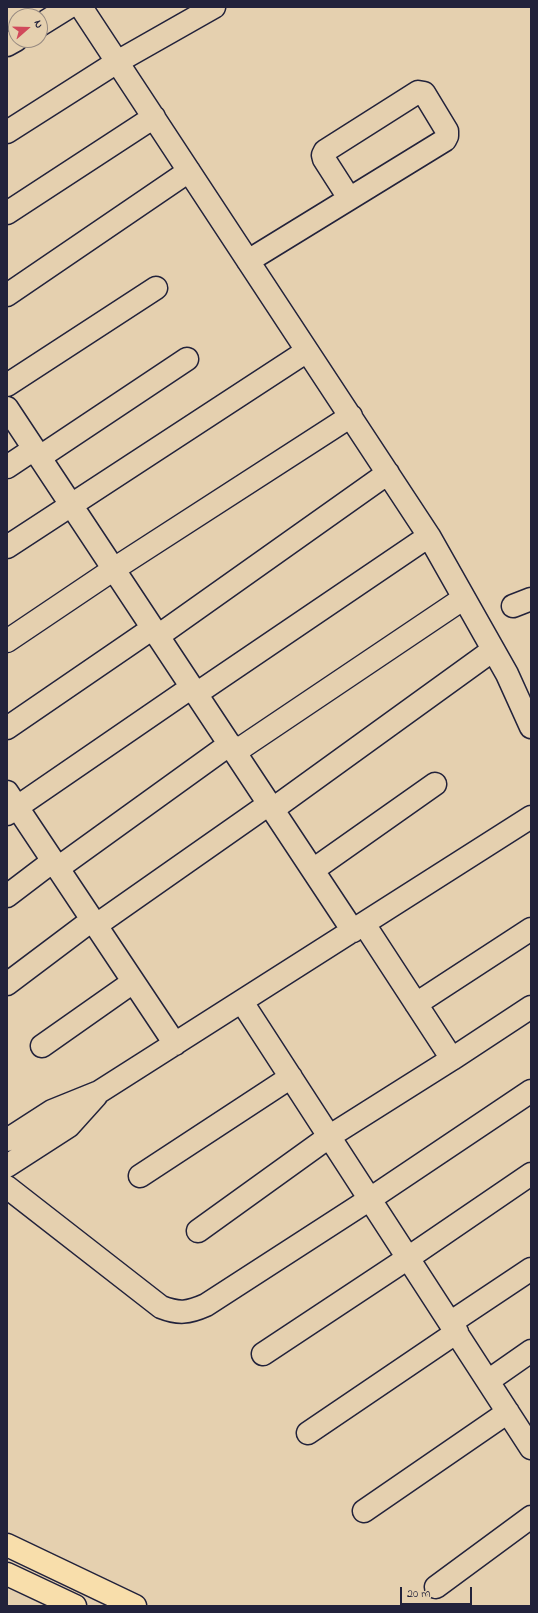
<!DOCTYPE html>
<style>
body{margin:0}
#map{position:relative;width:538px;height:1613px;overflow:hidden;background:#e5d0af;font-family:"Indie Flower",sans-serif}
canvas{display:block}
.frame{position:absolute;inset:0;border:8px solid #22223b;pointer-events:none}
.north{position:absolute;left:8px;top:8px;width:40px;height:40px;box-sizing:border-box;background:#e5d0af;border:1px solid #978a81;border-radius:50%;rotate:70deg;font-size:11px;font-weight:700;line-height:16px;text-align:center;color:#22223b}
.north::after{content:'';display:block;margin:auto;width:14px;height:18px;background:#d1495b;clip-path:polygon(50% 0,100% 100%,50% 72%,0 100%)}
.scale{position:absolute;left:400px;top:1587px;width:72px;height:18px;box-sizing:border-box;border:2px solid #22223b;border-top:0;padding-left:5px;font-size:12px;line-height:14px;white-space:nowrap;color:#22223b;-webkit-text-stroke:3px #e5d0af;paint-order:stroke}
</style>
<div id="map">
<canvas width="538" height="1613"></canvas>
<div class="frame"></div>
<div class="north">N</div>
<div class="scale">20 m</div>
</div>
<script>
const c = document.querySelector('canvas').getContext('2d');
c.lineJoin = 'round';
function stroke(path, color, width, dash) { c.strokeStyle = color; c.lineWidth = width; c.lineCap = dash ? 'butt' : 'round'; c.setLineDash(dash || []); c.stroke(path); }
const minor = new Path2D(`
 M81,7L429,536L507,674L531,727
 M40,25L69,7
 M7,45L16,40
 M7,132L117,62L214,7
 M7,213L154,117
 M248,261L445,140L447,136V131L424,93L418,92L325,151L323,155L324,159L349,198
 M7,295L189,171
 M7,385L156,288
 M7,408L353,931
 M40,457L187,359
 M7,467L34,449
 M7,547L307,351
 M513,606L531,599
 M158,636L388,473
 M7,641L114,569L351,416
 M196,694L429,536
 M7,728L153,628
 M235,752L464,598
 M7,792L175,1044
 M273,809L493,650
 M7,814L192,687
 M58,868L230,744
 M313,870L435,784
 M7,896L53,861
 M95,926L269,804
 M7,984L92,920
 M242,1002L531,1448
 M416,1004L531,929
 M42,1046L133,982
 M452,1059L531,1007
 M7,1140L52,1111L99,1092L531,817
 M7,1166L69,1126L96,1096
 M140,1176L291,1077
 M7,1187L161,1307C179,1314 188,1313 206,1305L370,1199L531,1091
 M198,1231L330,1136L452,1059L364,924
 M450,1323L531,1269
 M263,1354L408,1258L531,1174
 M488,1381L531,1351
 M308,1433L457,1332
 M364,1511L508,1412
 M436,1587L531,1517`);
const major = new Path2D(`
 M7,1545L135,1606
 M7,1574L75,1606`);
stroke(minor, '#22223b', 25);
stroke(major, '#22223b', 25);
stroke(minor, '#e5d0af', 22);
stroke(major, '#f8deab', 22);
</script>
